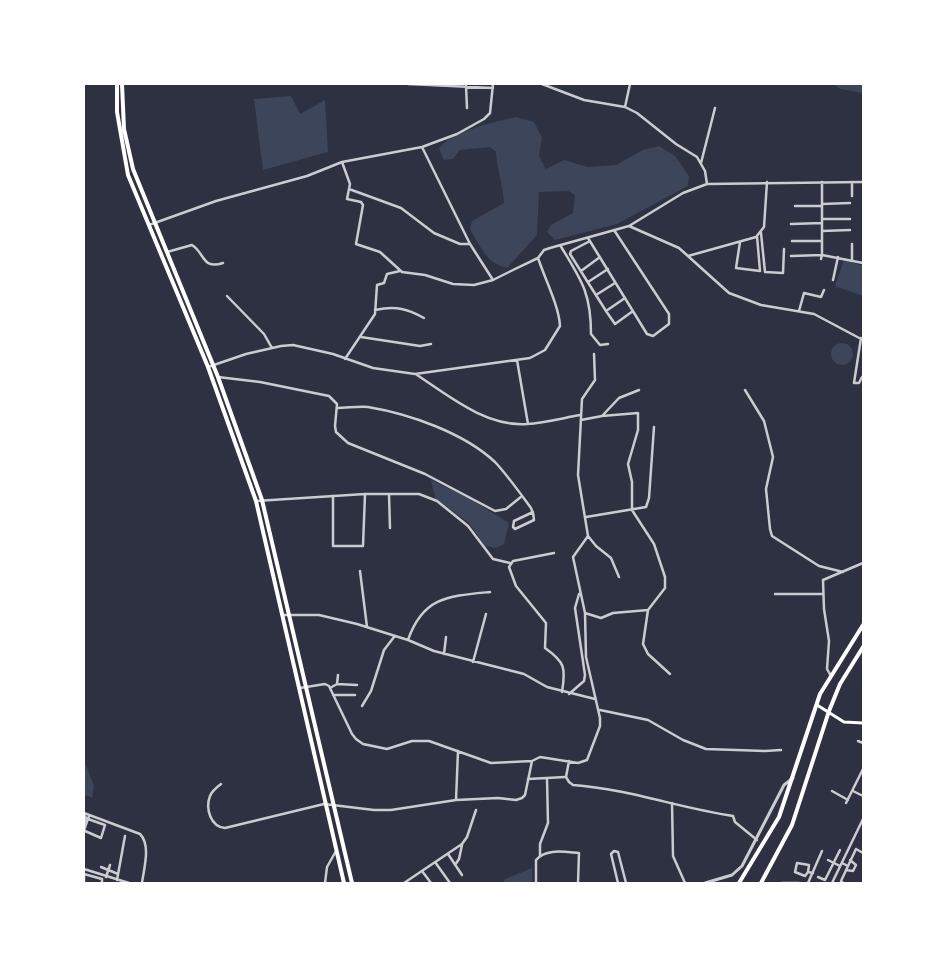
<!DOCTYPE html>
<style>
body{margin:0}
#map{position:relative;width:947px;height:967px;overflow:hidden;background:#2d3142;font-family:Karla,sans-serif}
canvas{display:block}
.frame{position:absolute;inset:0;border:85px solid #fff;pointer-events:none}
</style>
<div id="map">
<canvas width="947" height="967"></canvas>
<div class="frame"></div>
</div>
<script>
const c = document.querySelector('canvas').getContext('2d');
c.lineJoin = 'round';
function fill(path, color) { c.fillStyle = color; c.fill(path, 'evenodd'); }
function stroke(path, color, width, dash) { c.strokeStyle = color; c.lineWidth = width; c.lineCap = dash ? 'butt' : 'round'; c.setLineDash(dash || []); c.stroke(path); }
fill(new Path2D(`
 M833,84H863V93L840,89Z
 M291,96L300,114L325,100L328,152L263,170L254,99Z
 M516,117L534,122L542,138L539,156L546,169L564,160L588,167L616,165L643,150L659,146L675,156L689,176L688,186L617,224L555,240L547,232L551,225L573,213L575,195L568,191L539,192L537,235L507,268C487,264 480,246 470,229L472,221L504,203C503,185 497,170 496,152L490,147L460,150L453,159L444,160L439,149C450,131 495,122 516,117Z
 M844,260L863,266V296L835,286Z
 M831 354a11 11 0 1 1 22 0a11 11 0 1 1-22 0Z
 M431,480L470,499L509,523L504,544L496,548L485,546L469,523L435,498Z
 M84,760L94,786L92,798L84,794Z
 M532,868V883H503L505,879Z`), '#3c4559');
stroke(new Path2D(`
 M408,84L493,88
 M542,84L584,100L625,107L637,113L676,144L697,157L705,171L707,184
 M466,86L467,108
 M625,107L630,84
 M422,147L470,244L493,280
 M342,162L350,184L347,199L361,202L363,205L356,244L380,252L402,272L425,275L453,284L474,285L493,280L513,270L538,258L544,250L550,248L629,226L679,248L729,293L761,305L814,314L863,340
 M701,163L715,108
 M822,182V255L863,263
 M852,182V196
 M349,189L401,208L434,233L460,244H470
 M822,204L850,203
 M795,206H822
 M822,219H850
 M791,224L822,223
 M149,225L216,201L307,176L342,162L422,147L457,134L484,119L490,113L493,84
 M629,226L683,193L707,184L863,182
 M822,231L850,230
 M761,233L765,272L783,273L784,249
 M588,238L647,334L653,336L669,324V314L614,230
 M590,241L571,251L570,254L606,311L625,298
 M792,241H822
 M740,242L736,268L760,271L757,236
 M560,245C581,280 591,292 591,334L600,345L608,344
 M167,252L192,245C205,253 202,270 223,263
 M688,256L756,237L764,227L767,182
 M791,256L822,255L821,259
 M852,260V244
 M581,271L600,257
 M833,280L838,257
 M588,282L608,269
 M596,295L615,283
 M227,296L264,334L272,348
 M375,310C395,306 406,308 424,318
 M606,311L615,324L633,311
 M799,311L804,293L821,297L824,290
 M361,337L420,346L431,344
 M861,338L854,383H859L862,377
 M345,359L375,314L377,285L384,283L387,274L400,271
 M517,360L528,424
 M208,367L246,354L281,346L293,345L333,354L373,368L415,374L530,358L545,350L560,326C559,306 545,279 538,258
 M417,375C449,396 486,427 527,424C544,423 563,418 580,415
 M218,377L260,382L329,396L337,404L335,426L336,432L348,443L425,474L495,511L506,509L522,496
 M745,390L764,421L773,457L766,489L770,529L772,536L819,566L843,572
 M337,408C347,408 359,406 368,407C410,414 464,433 495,462C508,476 520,493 531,508C533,512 534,515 534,520L515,529L513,527L514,521L533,512
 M602,416L638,413V430L628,464L632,482V510L654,544L665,577V588L648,610L643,644L648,654L670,674
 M581,420L602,416L619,398L639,390
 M389,494L390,528
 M333,496V546H363L365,494
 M256,501L365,494H419L437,501L468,526L493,559L510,563
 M586,517L646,507L649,498L654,427
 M588,536L596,546L611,558L619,577
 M554,553L513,561L509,567L516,586L546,623L545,648C565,662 566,668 562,692
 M360,571L367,627
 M775,594H823
 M585,613L601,618L613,613L648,610
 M283,615H319L357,624L408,640L434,651L524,674L547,687L595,699
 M408,640C423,597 448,596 490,592
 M444,654L446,637
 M473,662L486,614
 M831,676L827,669L829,641L824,609L823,580L863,563
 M337,684L338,675
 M300,688L325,684L329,686L352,734L356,739L363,744L387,749L412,741H429L491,763L532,761L540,757L578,763L587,760L600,726V718L586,657L585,613L573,557L588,536L578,475L582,399L595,380L594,354
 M330,688L337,684L357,685
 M569,694L584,681L585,675L575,608L579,594
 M333,695H355
 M362,706L371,691L384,650L394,637
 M600,710L648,720L683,740L706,749L765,751L781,750
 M858,741L863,743
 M569,761L566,777L569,782L573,785C628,789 679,808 733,816L735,822L757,840
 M528,779L565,777
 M221,784C217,787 212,791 210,796C205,809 211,827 225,828L324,804L374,810H391L456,800L498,798L516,800L522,798L525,795L532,761
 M832,791L848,800
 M853,791L863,796
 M456,800L458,751
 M672,803L673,856L685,883
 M846,803L863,769
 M84,813L140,834C151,845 144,868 142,883
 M84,815L86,818L84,825
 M88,819L105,825L101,838L85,831L84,830L89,816
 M448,854L462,875
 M540,856V844L548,823L547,779
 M828,860L840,866
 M435,862L450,883
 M842,863L848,866L856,849L863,853
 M455,865L459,859L462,845
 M101,867L118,874
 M84,869L129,883
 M846,870L853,871L856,865L850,860
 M422,871L431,883
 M808,872L805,876L795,872L797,863L809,865L808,872L813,873
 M84,874L102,879V883
 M106,877L110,865
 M818,877L825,880L840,850
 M117,880L125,836
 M84,883V875
 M325,883L327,867L336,851
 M404,883L462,844L467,837L476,810
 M536,883V860C546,848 565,852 579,853L578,883
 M618,883L611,854L614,851L618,852L626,883
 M782,883H799
 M808,883L822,851
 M832,883L863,819
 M843,883L841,881L848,866`), '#caccd0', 2.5);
stroke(new Path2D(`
 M705,883L732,875L742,866L784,785L793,778`), '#caccd0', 3);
stroke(new Path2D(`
 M817,705L844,722L863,723`), '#fff', 3);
stroke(new Path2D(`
 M117,84V112L128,175L208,367L256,501L344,883
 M122,84L124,129L133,169L218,377L262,500L352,883
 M739,883L779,817L820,694L863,625
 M761,883L792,825L829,711L840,684L863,647`), '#fff', 4);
</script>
